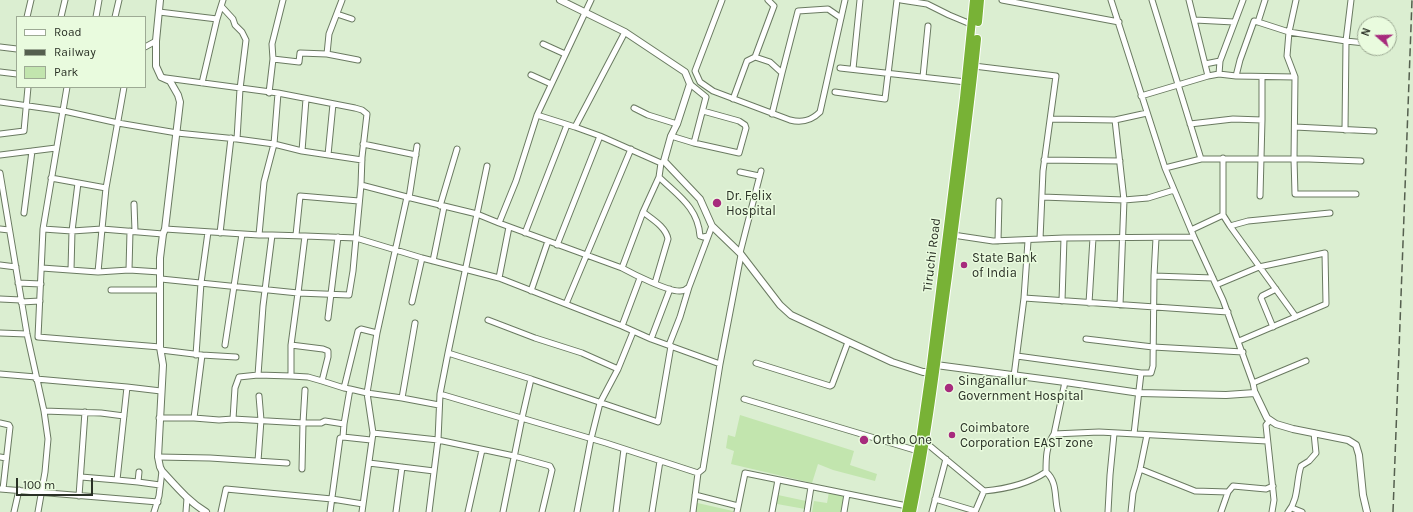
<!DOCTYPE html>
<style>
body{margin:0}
#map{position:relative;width:1413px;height:512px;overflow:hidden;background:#dbeed1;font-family:Karla,sans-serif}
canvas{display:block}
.legend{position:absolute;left:16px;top:16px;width:130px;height:72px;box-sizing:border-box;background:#e9fbde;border:1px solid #9daa94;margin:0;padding:5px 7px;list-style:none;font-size:12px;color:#2a3126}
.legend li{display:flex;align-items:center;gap:8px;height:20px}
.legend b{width:20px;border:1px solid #9daa94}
.north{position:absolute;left:1357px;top:16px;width:40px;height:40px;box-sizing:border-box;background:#e9fbde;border:1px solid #9daa94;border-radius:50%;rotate:290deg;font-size:11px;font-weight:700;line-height:16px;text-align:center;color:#2a3126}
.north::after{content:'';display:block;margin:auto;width:14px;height:18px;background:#a72b7d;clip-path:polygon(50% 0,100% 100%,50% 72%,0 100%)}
.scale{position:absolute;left:16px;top:478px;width:77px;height:18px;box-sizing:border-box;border:2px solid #2a3126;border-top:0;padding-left:5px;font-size:12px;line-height:14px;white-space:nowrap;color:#2a3126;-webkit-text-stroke:3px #e9fbde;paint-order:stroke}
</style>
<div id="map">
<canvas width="1413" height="512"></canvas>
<ul class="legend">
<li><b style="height:5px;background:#fff"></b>Road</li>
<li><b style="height:5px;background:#555f4f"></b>Railway</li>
<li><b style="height:11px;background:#c2e5ae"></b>Park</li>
</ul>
<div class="north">N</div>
<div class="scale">100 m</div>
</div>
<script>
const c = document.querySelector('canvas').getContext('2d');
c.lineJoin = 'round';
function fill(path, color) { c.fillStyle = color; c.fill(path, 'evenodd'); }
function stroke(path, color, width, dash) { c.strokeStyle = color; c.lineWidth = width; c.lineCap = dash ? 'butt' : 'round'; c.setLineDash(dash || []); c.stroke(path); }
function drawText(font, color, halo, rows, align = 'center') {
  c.font = font + ' Karla,sans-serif'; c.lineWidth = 3; c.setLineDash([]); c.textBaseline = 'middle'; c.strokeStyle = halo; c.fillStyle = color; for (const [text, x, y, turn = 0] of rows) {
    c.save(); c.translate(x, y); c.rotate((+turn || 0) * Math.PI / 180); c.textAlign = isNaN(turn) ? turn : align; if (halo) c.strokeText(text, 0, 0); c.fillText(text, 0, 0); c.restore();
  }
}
fill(new Path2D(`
 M740,415L854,451L850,465L877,474L875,481L833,470L818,464L812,483L731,464L734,451L726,448L728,435L735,437Z
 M829,492L845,495L841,512H812L814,501L827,503Z
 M778,495L806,501L805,509L777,504Z
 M693,502L733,511V512H692Z`), '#c2e5ae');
const minor = new Path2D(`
 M722,0L695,71L700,82L713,91L790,120C802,123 811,121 820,112L845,0
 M768,0L774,6L755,57L770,62L782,73L798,11L828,9L841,18
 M901,0L927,4L949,15L973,25
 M1002,0L1119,22
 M1111,0L1165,168L1194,237L1223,300L1253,383L1255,393
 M1152,0L1201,159
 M1189,0L1208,76
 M1296,0L1289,32L1287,56L1295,77L1294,159L1295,194H1356
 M222,7L233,19L235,25L242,32L246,40L240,89L237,139
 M159,12L217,19L223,0
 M337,14L352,19
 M27,17L31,0
 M61,17L65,0
 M96,17L99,0
 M115,17L119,0
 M1195,20L1234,22
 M1258,22L1289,32L1346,41L1351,0
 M543,44L565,54
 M0,47L17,49
 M145,47L156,41
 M327,54L329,34L342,0
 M273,59L299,62L300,53L327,54L358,60
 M1205,64L1220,61L1243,0
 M974,66L1056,76L1043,171L1040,239
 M840,68L966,82
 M853,69L860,0
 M0,72L17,74
 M1219,74L1220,61
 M531,75L551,84
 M1236,76L1240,60L1254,21L1258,22L1265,0
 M923,77L928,26
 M166,78L278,93L355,108L362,110L367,114L362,157L361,185L407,197
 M202,83L217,19
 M690,84L706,97L694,143
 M67,87L43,229L38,337L160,347
 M124,87L106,188L102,229L163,234
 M835,92L885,99L897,0
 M269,93L273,59L272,44L283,0
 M1141,96L1208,76L1219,74L1236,76L1295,77
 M733,99L747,61L755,57
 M0,102L64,111L118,123L177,133L237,139L274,144L302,151L362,160
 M634,108L648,115L677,124
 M772,114L782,73
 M1051,119L1115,120L1147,113
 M1115,120L1124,200L1120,305
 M1190,124L1233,119L1262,120V77
 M575,127L537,115L591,0
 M1295,127L1374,131
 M1345,130L1346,41L1365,43
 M0,134L24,131L28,87
 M671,136L694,143L739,153L746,128L745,125L739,121L703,111
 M363,144L416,155
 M302,151L306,99
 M0,155L56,148
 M328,155L333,104
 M1223,158V215L1230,226L1248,221L1330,213
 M1044,160L1120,161
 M1165,168L1201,159H1309L1361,161
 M740,172L759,176
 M0,173L27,334L44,411L48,439L45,472L38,512
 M659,177C677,195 698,207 700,236L703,237L708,236
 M51,178L106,188
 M361,185L356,238L422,258L499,278L622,326L651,339L720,364
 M1260,196L1262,120
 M1042,197L1124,200L1148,198L1174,190
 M409,198L417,146
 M134,204L135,231
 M440,206L457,149
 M643,212C652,219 666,227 668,239L655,283
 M24,213L32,151
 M499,223L516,181L537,115
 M1230,226L1296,317
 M0,229L9,230
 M43,229L72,231L102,229L98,272
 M165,229L259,235H272
 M1191,230L1223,215
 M220,233L231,138
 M525,233L567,125
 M259,235L264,182L274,144L278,93
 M296,235L300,196L359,201
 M953,235L993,241L1064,238L1194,237
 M305,236L356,238L353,271L349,295L298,293Z
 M998,241L999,201
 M557,245L600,136
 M740,253L761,171
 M433,261L444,207
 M0,265L16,267
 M42,268L98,272L129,270L160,272
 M622,268L643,212L659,177L661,163L600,136L575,127L625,32
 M71,270L72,231L78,183
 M129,270L130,231
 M1154,276L1213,278
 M499,278L509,227
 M161,279L298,293L291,345L323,349L328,351V357L322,381L308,377L291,376
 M18,283L41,284
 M1216,285L1259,267L1325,253L1326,304L1239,341
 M111,290H160
 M531,291L548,241
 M1024,298L1228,312
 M0,299L21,300
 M1062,301L1064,238
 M21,302L40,301
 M412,302L422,258
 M1089,303L1093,238
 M566,304L631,149
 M328,318L338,237
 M488,320L535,338L582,353L618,369
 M622,326L640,278
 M1273,327L1261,298L1262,296L1276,289
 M0,333L27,334
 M651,339L670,289
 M1086,339L1153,347L1243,352
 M225,345L242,234
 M669,345L680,317L689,287
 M161,350L202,355L194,418
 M448,353L531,379
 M196,355L201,283L208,232
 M202,355L236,357
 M1017,356L1141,373
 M756,363L830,386L832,385L848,342
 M0,374L36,377
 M258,375L263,306L272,235L305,236
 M1014,376L1024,298L1028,241
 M36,379L127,387L117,480L138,482L139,472
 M322,381L344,388
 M1253,383L1306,361
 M127,387L161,391
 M350,389L344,388L358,331L361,329L377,333
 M440,394L606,443L698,473L703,469L720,364L741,255
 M402,398L415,323
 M744,399L918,451
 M44,411L101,413L124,416
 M159,418H194L219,420L233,419L235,388L239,377L258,375L291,376V345
 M233,419L303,423L305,390
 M1270,420L1266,425L1274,500L1272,512
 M0,423L9,425L10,427L3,489
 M373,433L438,440L514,456L550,466L552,470L542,512
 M1054,434L1099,432L1267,441
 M1134,434L1141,373H1151L1153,366L1154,276L1156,238
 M343,437L371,440
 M925,442L984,491
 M0,457L6,458
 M158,457L210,458L287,463
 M258,461L261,420L259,396
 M369,463L434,471
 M302,469L303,423H321L325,421L344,424L350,389L367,393L402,398L439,405
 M1140,469L1195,491L1228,492
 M1046,472C1058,482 1054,498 1058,512
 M81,477L117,480
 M138,482L160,485
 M0,489L158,502
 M695,495L738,506
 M79,496L85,412
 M935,499L975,511
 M1292,508L1302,512
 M14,512L19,490
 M154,512L159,496L162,471
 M186,512L187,498
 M221,512L226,489L332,499L363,504
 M330,512L340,438L343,437L344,424
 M362,512L373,433L367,393L377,333L407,197L477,214L487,166
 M396,512L402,467
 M429,512L438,440L440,394L448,353L477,214L499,223L622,268C633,274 669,292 680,291C683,291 687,289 689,287L712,226
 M468,512L482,450
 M503,512L522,418L531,379L658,422L671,346
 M577,512L591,439L600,403L618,369L633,332
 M616,512L624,449
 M652,512L660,461
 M693,512L698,473
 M737,512L745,473L907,506
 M772,512L778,480
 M807,512L811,487
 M844,512L847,494
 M932,512L946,459
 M975,512L984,491C1006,489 1028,484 1046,472C1046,458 1046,446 1054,434L1065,382
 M1108,512L1110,475L1114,434
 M1131,512L1133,493L1140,469L1147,435
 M1221,512L1228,492L1233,486L1266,489L1273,486
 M1288,512C1299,499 1296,481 1301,466L1309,461L1316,453L1314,433`);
const tertiary = new Path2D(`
 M160,0L156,41V66L161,77L170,81L178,95L180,102L165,229L163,234L160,258V347L163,365L158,457L160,467L162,471C176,486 188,501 206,512
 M560,0L625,32L685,72L690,84L677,124L671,136L664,161L700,199L712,226L740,253L780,305L791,315L892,362L923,372H929
 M936,365L1065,382L1140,393L1226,395L1255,393L1267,418L1276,424L1293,429L1348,440L1356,445L1359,455L1363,495L1367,512`);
const trunk = new Path2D(`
 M978,22L980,0
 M906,512L920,441L931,364L964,98L974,0
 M912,512C928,434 937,355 948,276C958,197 969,118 977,39`);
stroke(minor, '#6a7a61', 7);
stroke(tertiary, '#6a7a61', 8);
stroke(trunk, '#fff', 10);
stroke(minor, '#fff', 5);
stroke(tertiary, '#fff', 6);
stroke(trunk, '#78b236', 8);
stroke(new Path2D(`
 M1393,512L1412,0`), '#555f4f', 1.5, [8, 4]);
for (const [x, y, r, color] of [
 [717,203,5,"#a72b7d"],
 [964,265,4,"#a72b7d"],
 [949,388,5,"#a72b7d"],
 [952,435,4,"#a72b7d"],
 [864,440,5,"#a72b7d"]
]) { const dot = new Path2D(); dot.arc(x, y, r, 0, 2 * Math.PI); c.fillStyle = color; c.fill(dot); stroke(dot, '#e9fbde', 1.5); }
drawText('13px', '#2a3126', '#e9fbde', [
 ["Dr. Felix",726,196],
 ["Hospital",726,211],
 ["State Bank",972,258],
 ["of India",972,273],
 ["Singanallur",958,381],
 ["Government Hospital",958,396],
 ["Coimbatore",960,428],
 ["Corporation EAST zone",960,443],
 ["Ortho One",873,440]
], 'left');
drawText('13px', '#2a3126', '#e9fbde', [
 ["Tiruchi Road",932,255,-83]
]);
</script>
